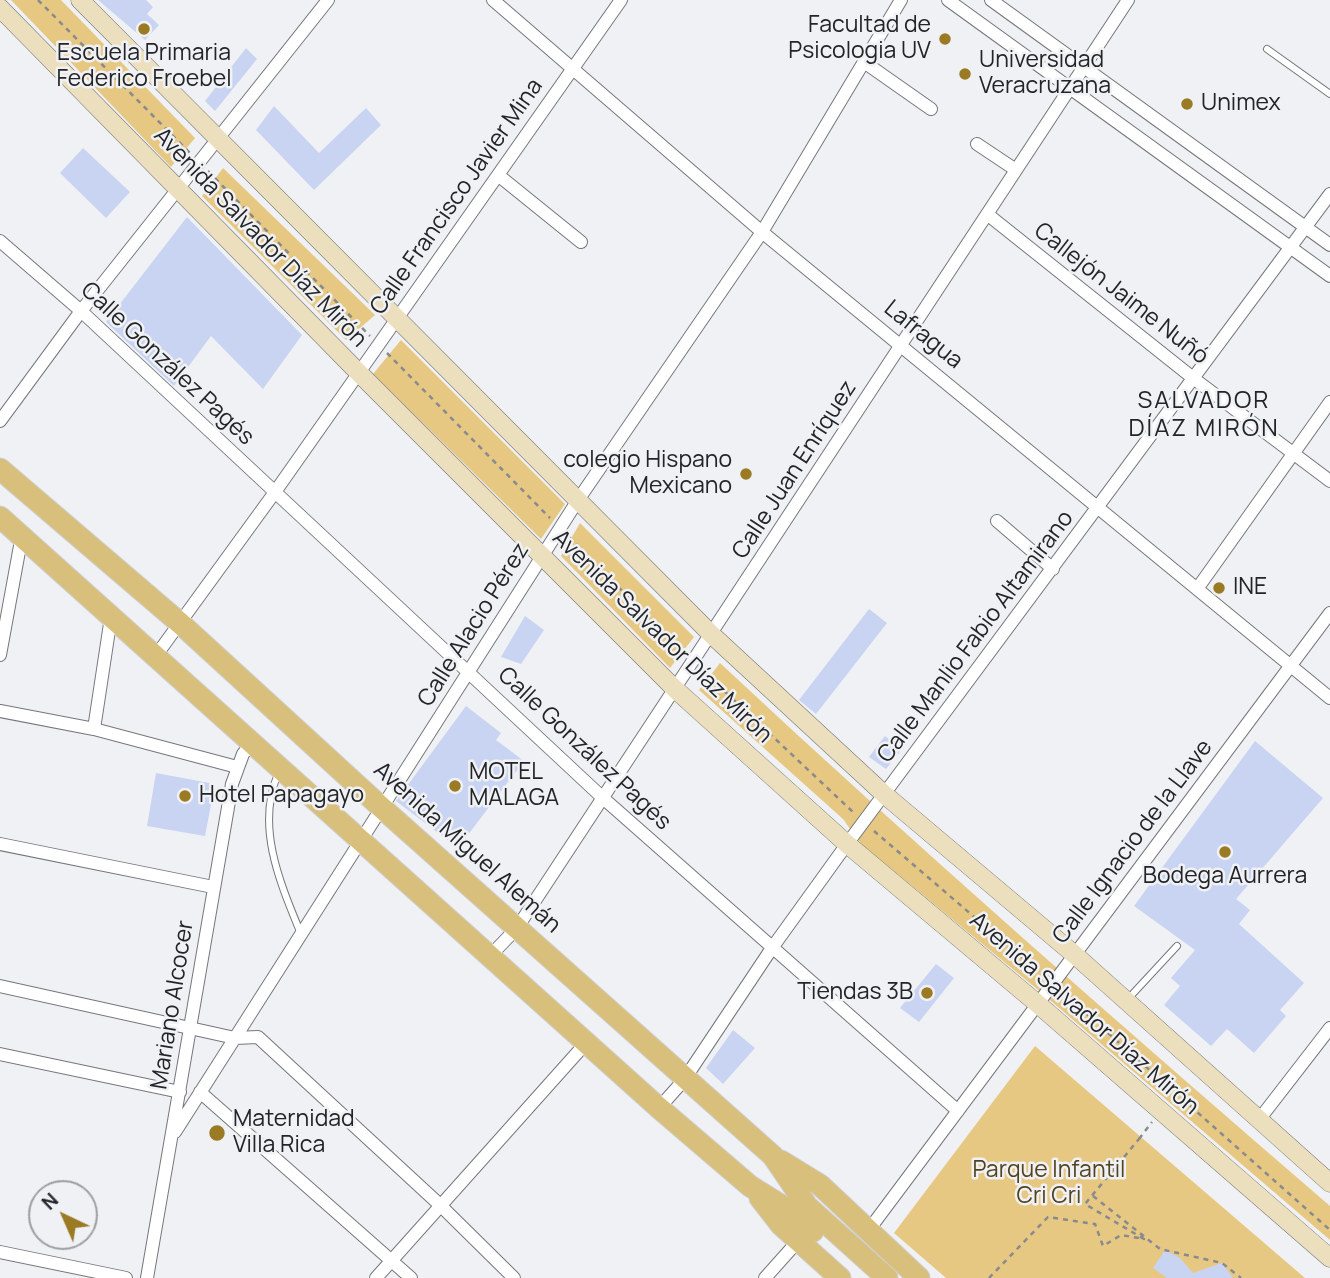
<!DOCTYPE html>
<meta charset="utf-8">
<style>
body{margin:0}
#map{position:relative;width:1330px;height:1278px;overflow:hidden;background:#f0f1f5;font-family:Manrope,sans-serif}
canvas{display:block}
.north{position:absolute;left:28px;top:1180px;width:70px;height:70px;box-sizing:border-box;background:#f0f1f5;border:2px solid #9e9fa2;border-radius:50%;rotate:316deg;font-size:19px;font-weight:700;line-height:28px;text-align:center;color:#232425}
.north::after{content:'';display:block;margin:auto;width:24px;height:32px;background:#9b7a24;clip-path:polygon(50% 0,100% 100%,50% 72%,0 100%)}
</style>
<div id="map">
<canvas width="1330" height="1278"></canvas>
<div class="north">N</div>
</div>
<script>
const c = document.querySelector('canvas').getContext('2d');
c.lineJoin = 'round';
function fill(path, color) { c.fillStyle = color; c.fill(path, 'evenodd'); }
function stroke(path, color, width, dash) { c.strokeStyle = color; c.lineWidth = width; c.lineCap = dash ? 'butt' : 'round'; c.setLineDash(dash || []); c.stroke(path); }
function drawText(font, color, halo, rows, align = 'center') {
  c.font = font + ' Manrope,sans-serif'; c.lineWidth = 5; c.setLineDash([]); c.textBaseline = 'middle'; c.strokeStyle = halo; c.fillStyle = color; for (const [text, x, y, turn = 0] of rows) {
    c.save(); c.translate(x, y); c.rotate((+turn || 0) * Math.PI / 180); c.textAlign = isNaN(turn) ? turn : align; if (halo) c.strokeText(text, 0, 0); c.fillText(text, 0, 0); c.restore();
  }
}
fill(new Path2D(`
 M11,0H61L195,138L171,167Z
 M223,168L375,315L346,340L202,196Z
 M401,340L565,504L541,539L373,374Z
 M580,523L694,637L670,668L561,556Z
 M720,663C919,849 1124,1028 1330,1206V1240L1037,989L861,844L843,819L699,690Z
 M1035,1046L1305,1278H946L894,1233Z`), '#e6c882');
fill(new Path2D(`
 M98,0H146L153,7L147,14L159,25L145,40Z
 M246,48L257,59L215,111L205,101Z
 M274,106L319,153L366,108L381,125L314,190L256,130Z
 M83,148L130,192L106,218L60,173Z
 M187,217L302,335L263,389L211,336L174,386L106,322Z
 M869,609L887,623L816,714L799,700Z
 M525,616L544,630L521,664L501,657Z
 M466,706L501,733L496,740L524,761L458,848L396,801Z
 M885,736L902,749L886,769L869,757Z
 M1255,741L1323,798L1236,899L1250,910L1239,924L1304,983L1280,1010L1286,1016L1254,1053L1227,1029L1211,1046L1164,1005L1180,986L1171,978L1195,950L1134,906Z
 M156,773L215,784L205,836L147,826Z
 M936,964L954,978L919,1022L900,1008Z
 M733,1030L755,1048L723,1084L706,1068Z
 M1165,1250L1180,1258L1193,1273L1222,1263L1233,1278H1167L1153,1268Z`), '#c8d4f1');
const lane = new Path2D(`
 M1267,49L1330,94
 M278,774C255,827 281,885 301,934
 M1127,1000L1177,946`);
const street = new Path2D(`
 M493,0L762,232L1330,698
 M948,0L1330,276
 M991,0L1330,245
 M864,62L931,109
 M977,144L1016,170
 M498,175L581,242
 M987,214L1193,378L1330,481
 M0,241L81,311L603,798L958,1111
 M0,421L81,311L328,0
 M997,521L1053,569
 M1197,589L1330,402
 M0,655L22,535
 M155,657L275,492L621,0
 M0,711L94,729L237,767
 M94,729L111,617
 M0,844L213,887
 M490,956L517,928L1128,0
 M0,986L235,1038L258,1037L440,1205L514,1278
 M0,1054L180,1092
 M200,1092L411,1278
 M659,1108L684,1080L772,948L847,844L1330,194
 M1258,1121L1330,1028
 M175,1132L578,500L762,232L901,0
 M868,1231L1330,613
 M0,1252L126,1278
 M147,1278L232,784L243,754L252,743
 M376,1278L586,1043
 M765,1278L798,1241`);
const secondary = new Path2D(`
 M80,0L712,635L885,795L1075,955L1330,1183
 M0,8L359,373L675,689L847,844L1039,1005L1330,1258`);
const primary = new Path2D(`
 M0,469L181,624L382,808L773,1156L807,1206L887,1278
 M0,517L659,1108L750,1186L795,1214L813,1231
 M781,1161L820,1185L919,1278
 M760,1198L781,1225L840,1278`);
stroke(lane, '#76777b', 8);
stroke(street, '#76777b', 14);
stroke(secondary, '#76777b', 19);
stroke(primary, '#cfcfcf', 23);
stroke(new Path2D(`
 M38,0L191,154
 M208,171L370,336
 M387,353L550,518
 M569,537L682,652
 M703,671L854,813
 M874,831L1042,975
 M1063,993L1330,1230
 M1139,1139L1152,1122
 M1093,1196L1160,1249L1222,1263L1241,1278
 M989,1278L1048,1217L1095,1224L1103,1246L1121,1235L1144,1239L1085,1204L1139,1139`), '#898a8d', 2.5, [5, 5]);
stroke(lane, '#fff', 6);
stroke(street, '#fff', 12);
stroke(secondary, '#ecdfbd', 18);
stroke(primary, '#d8bf7b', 21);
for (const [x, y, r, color] of [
 [144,29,7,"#9b7a24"],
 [945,39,7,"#9b7a24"],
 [965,74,7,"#9b7a24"],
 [1187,104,7,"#9b7a24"],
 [746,474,7,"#9b7a24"],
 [1219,588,7,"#9b7a24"],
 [455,786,7,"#9b7a24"],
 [185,796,7,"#9b7a24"],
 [1225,852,7,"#9b7a24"],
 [927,993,7,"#9b7a24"],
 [217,1133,9,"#9b7a24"]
]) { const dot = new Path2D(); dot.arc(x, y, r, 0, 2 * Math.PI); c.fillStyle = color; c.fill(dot); stroke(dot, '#f0f1f5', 2.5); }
drawText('23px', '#232425', '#f0f1f5', [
 ["Facultad de",931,26,"right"],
 ["Psicologia UV",931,52,"right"],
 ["Escuela Primaria",144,54,"center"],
 ["Federico Froebel",144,80,"center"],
 ["Universidad",979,61],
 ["Veracruzana",979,87],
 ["Unimex",1201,104],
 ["colegio Hispano",732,461,"right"],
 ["Mexicano",732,487,"right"],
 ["INE",1233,588],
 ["MOTEL",469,773],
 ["MALAGA",469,799],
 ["Hotel Papagayo",199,796],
 ["Bodega Aurrera",1225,877,"center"],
 ["Tiendas 3B",913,993,"right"],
 ["Maternidad",233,1120],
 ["Villa Rica",233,1146]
], 'left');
drawText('23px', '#232425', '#f0f1f5', [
 ["Calle Francisco Javier Mina",457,197,-55],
 ["Avenida Salvador Díaz Mirón",260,238,46],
 ["Callejón Jaime Nuñó",1121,294,38],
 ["Lafragua",923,335,39],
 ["Calle González Pagés",167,364,43],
 ["Calle Juan Enríquez",795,470,-57],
 ["Calle Alacio Pérez",474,625,-58],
 ["Avenida Salvador Díaz Mirón",662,637,44],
 ["Calle Manlio Fabio Altamirano",976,637,-53],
 ["Calle González Pagés",584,749,43],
 ["Calle Ignacio de la Llave",1133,842,-53],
 ["Avenida Miguel Alemán",467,848,42],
 ["Mariano Alcocer",173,1005,-81],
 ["Avenida Salvador Díaz Mirón",1084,1014,41]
]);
drawText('23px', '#534421', '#f0f1f5', [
 ["Parque Infantil",1049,1171],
 ["Cri Cri",1049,1197]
]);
c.letterSpacing = '2px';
drawText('24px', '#232425', '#f0f1f5', [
 ["SALVADOR",1204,401],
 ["DÍAZ MIRÓN",1204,429]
]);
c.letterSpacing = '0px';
</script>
